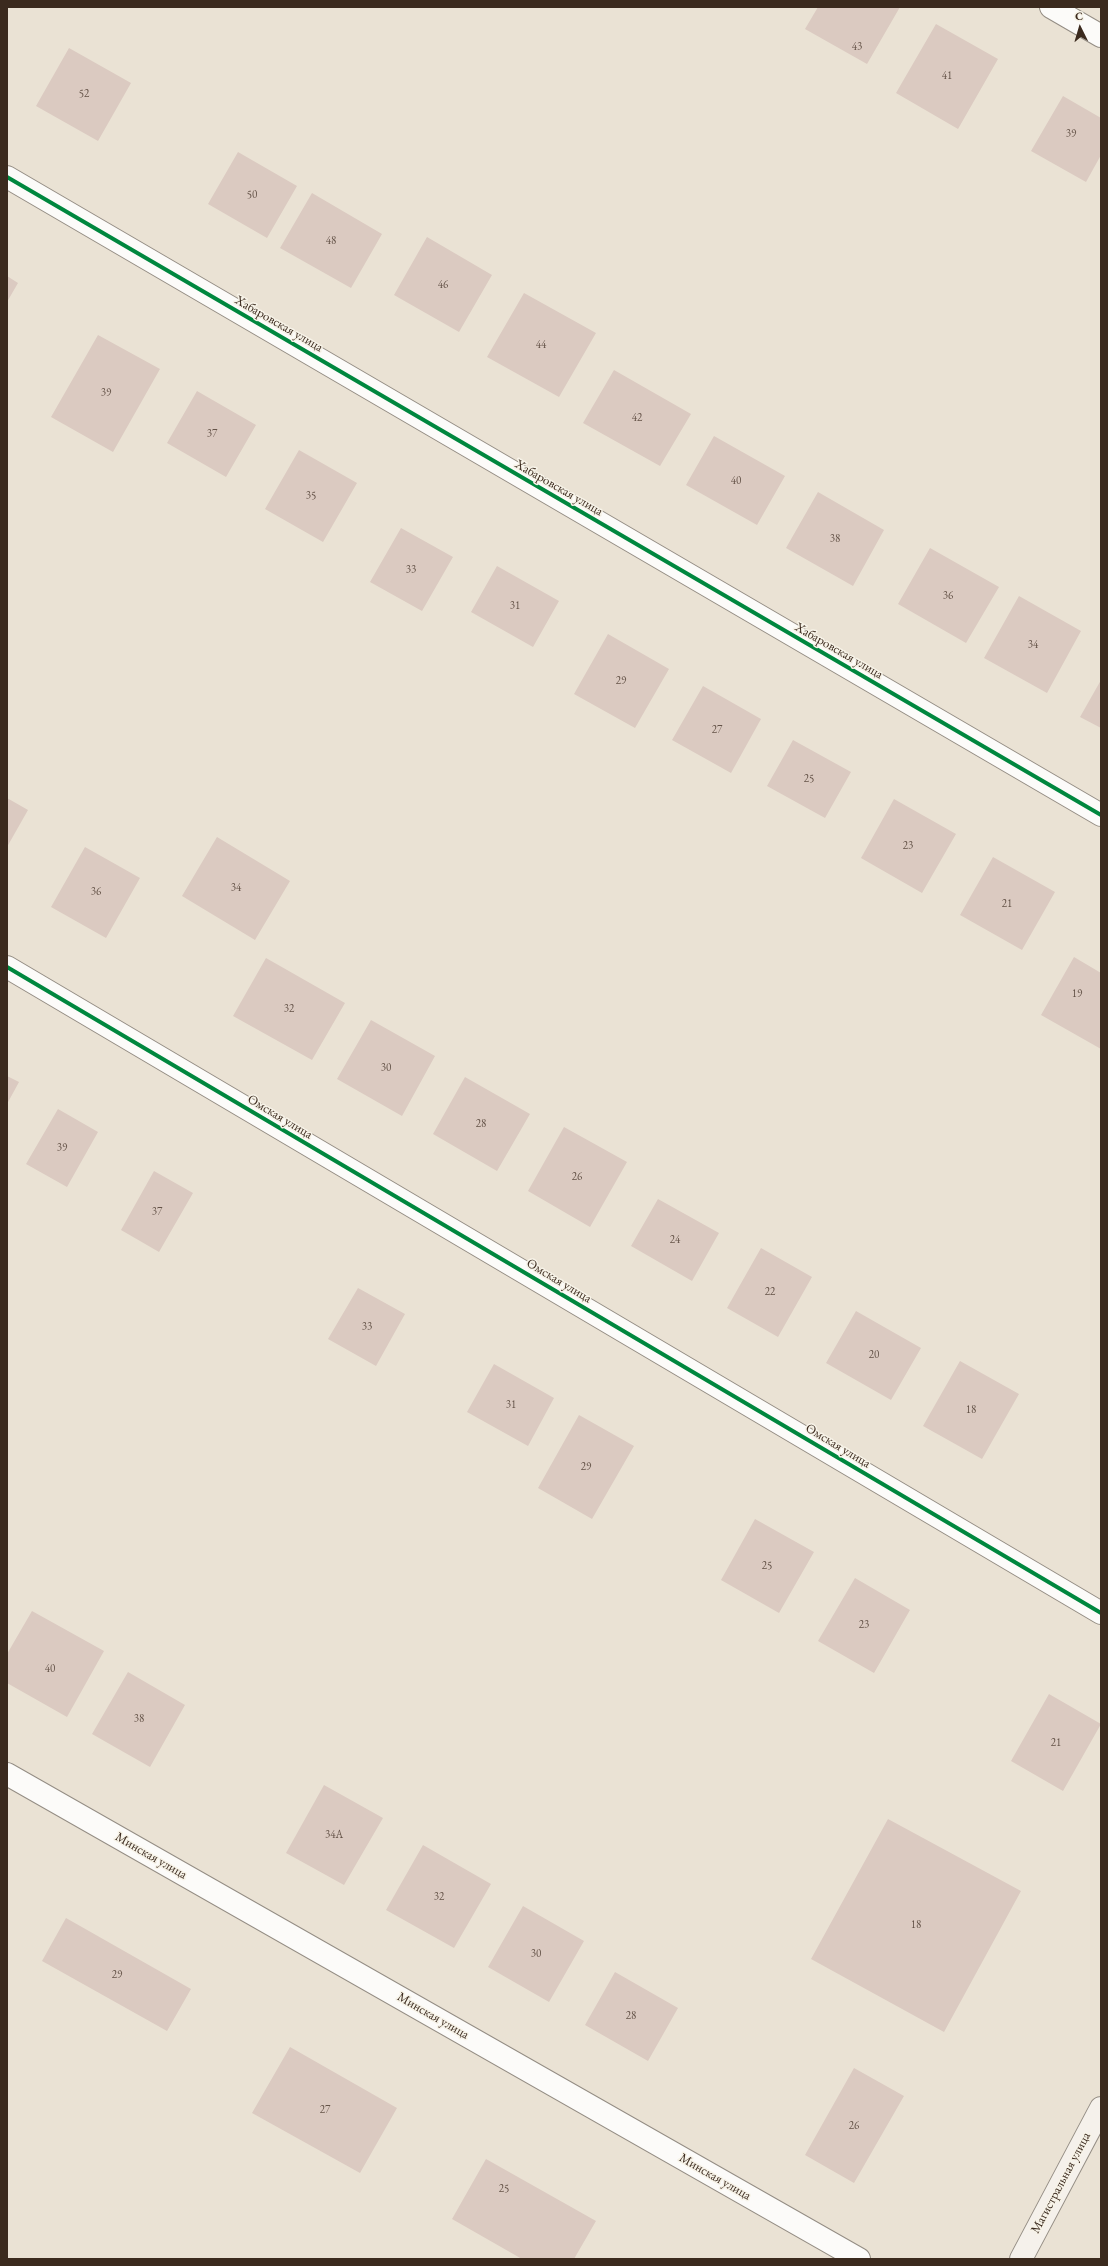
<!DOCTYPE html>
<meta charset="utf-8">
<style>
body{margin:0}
#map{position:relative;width:1108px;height:2266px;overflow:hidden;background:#eae2d4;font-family:"EB Garamond",serif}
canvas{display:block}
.frame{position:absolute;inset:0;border:8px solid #3b2a1e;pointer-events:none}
.north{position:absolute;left:1060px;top:8px;width:40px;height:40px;-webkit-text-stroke:3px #f7f3e8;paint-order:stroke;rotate:355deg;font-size:11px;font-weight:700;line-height:16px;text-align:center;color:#3b2a1e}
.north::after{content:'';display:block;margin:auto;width:14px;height:18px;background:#3b2a1e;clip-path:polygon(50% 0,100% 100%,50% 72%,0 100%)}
</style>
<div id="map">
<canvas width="1108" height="2266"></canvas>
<div class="frame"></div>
<div class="north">С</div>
</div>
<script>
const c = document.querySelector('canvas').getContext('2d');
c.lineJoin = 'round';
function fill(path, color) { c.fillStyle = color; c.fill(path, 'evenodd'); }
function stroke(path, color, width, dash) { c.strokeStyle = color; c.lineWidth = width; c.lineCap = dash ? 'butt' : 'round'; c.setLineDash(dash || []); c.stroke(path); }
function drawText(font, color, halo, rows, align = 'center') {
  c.font = font + ' "EB Garamond",serif'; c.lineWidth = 3; c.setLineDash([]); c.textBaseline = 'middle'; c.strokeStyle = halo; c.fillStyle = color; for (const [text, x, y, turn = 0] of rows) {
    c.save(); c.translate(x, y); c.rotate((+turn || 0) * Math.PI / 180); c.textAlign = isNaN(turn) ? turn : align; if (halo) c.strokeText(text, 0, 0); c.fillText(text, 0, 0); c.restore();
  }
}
fill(new Path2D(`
 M818,7H900L867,64L805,29Z
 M936,24L998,59L958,129L896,93Z
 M69,48L131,83L98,141L36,106Z
 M1063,96L1101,118V155L1086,182L1031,151Z
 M238,152L297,186L267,238L208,204Z
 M312,193L382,234L351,288L280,248Z
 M427,237L492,275L459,332L394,295Z
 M7,276L18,283L7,302Z
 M524,293L596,333L559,397L487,357Z
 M98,335L160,369L113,452L51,417Z
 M614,370L691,414L660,466L583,423Z
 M197,391L256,425L226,477L167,443Z
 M714,436L785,476L757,525L686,485Z
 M299,450L357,483L323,542L265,509Z
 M818,492L884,530L853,586L786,548Z
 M401,528L453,557L422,611L370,582Z
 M930,548L999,587L966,643L898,604Z
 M497,566L559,601L533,647L471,612Z
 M1019,596L1081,631L1047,693L984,658Z
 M608,634L669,669L635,728L574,694Z
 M1101,680V728L1080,717Z
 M703,686L761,719L731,773L672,740Z
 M793,740L851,772L825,818L767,786Z
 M7,798L28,810L7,847Z
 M894,799L956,834L922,893L861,858Z
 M217,837L290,881L255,940L182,896Z
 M85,847L140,878L106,938L51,907Z
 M993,857L1055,892L1022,950L960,915Z
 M1074,957L1101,973V1049L1041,1015Z
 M266,958L345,1003L312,1060L233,1016Z
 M371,1020L435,1056L402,1116L337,1079Z
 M7,1076L19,1082L7,1104Z
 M465,1077L530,1114L497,1171L433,1134Z
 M58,1109L98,1132L67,1187L26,1164Z
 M564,1127L627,1162L590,1227L528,1191Z
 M154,1171L193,1193L159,1252L121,1230Z
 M658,1199L719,1233L692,1281L631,1246Z
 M761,1248L812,1277L778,1337L727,1308Z
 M358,1288L405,1314L376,1366L328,1339Z
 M856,1311L921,1348L891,1400L826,1363Z
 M960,1361L1019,1394L982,1459L923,1426Z
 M494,1364L554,1398L528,1446L467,1412Z
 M579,1415L634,1446L592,1519L538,1488Z
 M755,1519L814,1552L779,1613L721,1580Z
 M855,1578L910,1610L874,1673L818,1641Z
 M32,1611L104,1651L67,1717L7,1683V1654Z
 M128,1672L185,1705L150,1767L92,1734Z
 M1049,1694L1101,1724L1063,1791L1011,1761Z
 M324,1785L383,1818L344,1885L286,1853Z
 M888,1819L1021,1891L944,2032L811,1959Z
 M423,1845L491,1884L454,1948L386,1910Z
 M523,1906L584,1941L549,2002L488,1967Z
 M66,1918L191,1989L167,2031L42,1961Z
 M615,1972L678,2008L648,2061L585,2025Z
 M290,2047L397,2108L360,2173L252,2113Z
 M854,2068L904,2096L854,2183L805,2155Z
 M486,2159L596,2221L574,2259H522L452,2219Z`), '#dbcac1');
const minor = new Path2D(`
 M1051,7L1101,36
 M7,177L1101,815
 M7,967L1101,1613
 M7,1774L859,2259`);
const secondary = new Path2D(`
 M1021,2259L1101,2108`);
stroke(minor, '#948d84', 24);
stroke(secondary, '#948d84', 24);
stroke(minor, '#fcfbf9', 22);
stroke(secondary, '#f5f1eb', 22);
stroke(new Path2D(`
 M7,177L1101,815
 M7,967L1101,1613`), '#00873e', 4);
drawText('11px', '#645348', null, [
 ["43",857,47],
 ["41",947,76],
 ["52",84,94],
 ["39",1071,134],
 ["50",252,195],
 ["48",331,241],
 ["46",443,285],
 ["44",541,345],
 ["39",106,393],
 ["42",637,418],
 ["37",212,434],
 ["40",736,481],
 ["35",311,496],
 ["38",835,539],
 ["33",411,570],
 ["36",948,596],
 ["31",515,606],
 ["34",1033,645],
 ["29",621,681],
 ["27",717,730],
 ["25",809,779],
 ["23",908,846],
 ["34",236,888],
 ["36",96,892],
 ["21",1007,904],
 ["19",1077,994],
 ["32",289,1009],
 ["30",386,1068],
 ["28",481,1124],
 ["39",62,1148],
 ["26",577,1177],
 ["37",157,1212],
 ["24",675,1240],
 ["22",770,1292],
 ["33",367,1327],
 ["20",874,1355],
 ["31",511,1405],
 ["18",971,1410],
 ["29",586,1467],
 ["25",767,1566],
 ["23",864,1625],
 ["40",50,1669],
 ["38",139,1719],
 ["21",1056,1743],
 ["34А",334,1835],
 ["32",439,1897],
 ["18",916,1925],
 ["30",536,1954],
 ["29",117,1975],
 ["28",631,2016],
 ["27",325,2110],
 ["26",854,2126],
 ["25",504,2189]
]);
drawText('13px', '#3b2a1e', '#f7f3e8', [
 ["Хабаровская улица",279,324,30],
 ["Хабаровская улица",559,488,30],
 ["Хабаровская улица",839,651,30],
 ["Омская улица",280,1117,31],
 ["Омская улица",559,1281,31],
 ["Омская улица",838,1446,31],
 ["Минская улица",151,1856,30],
 ["Минская улица",433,2016,30],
 ["Минская улица",715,2177,30],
 ["Магистральная улица",1061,2183,-62]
]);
</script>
